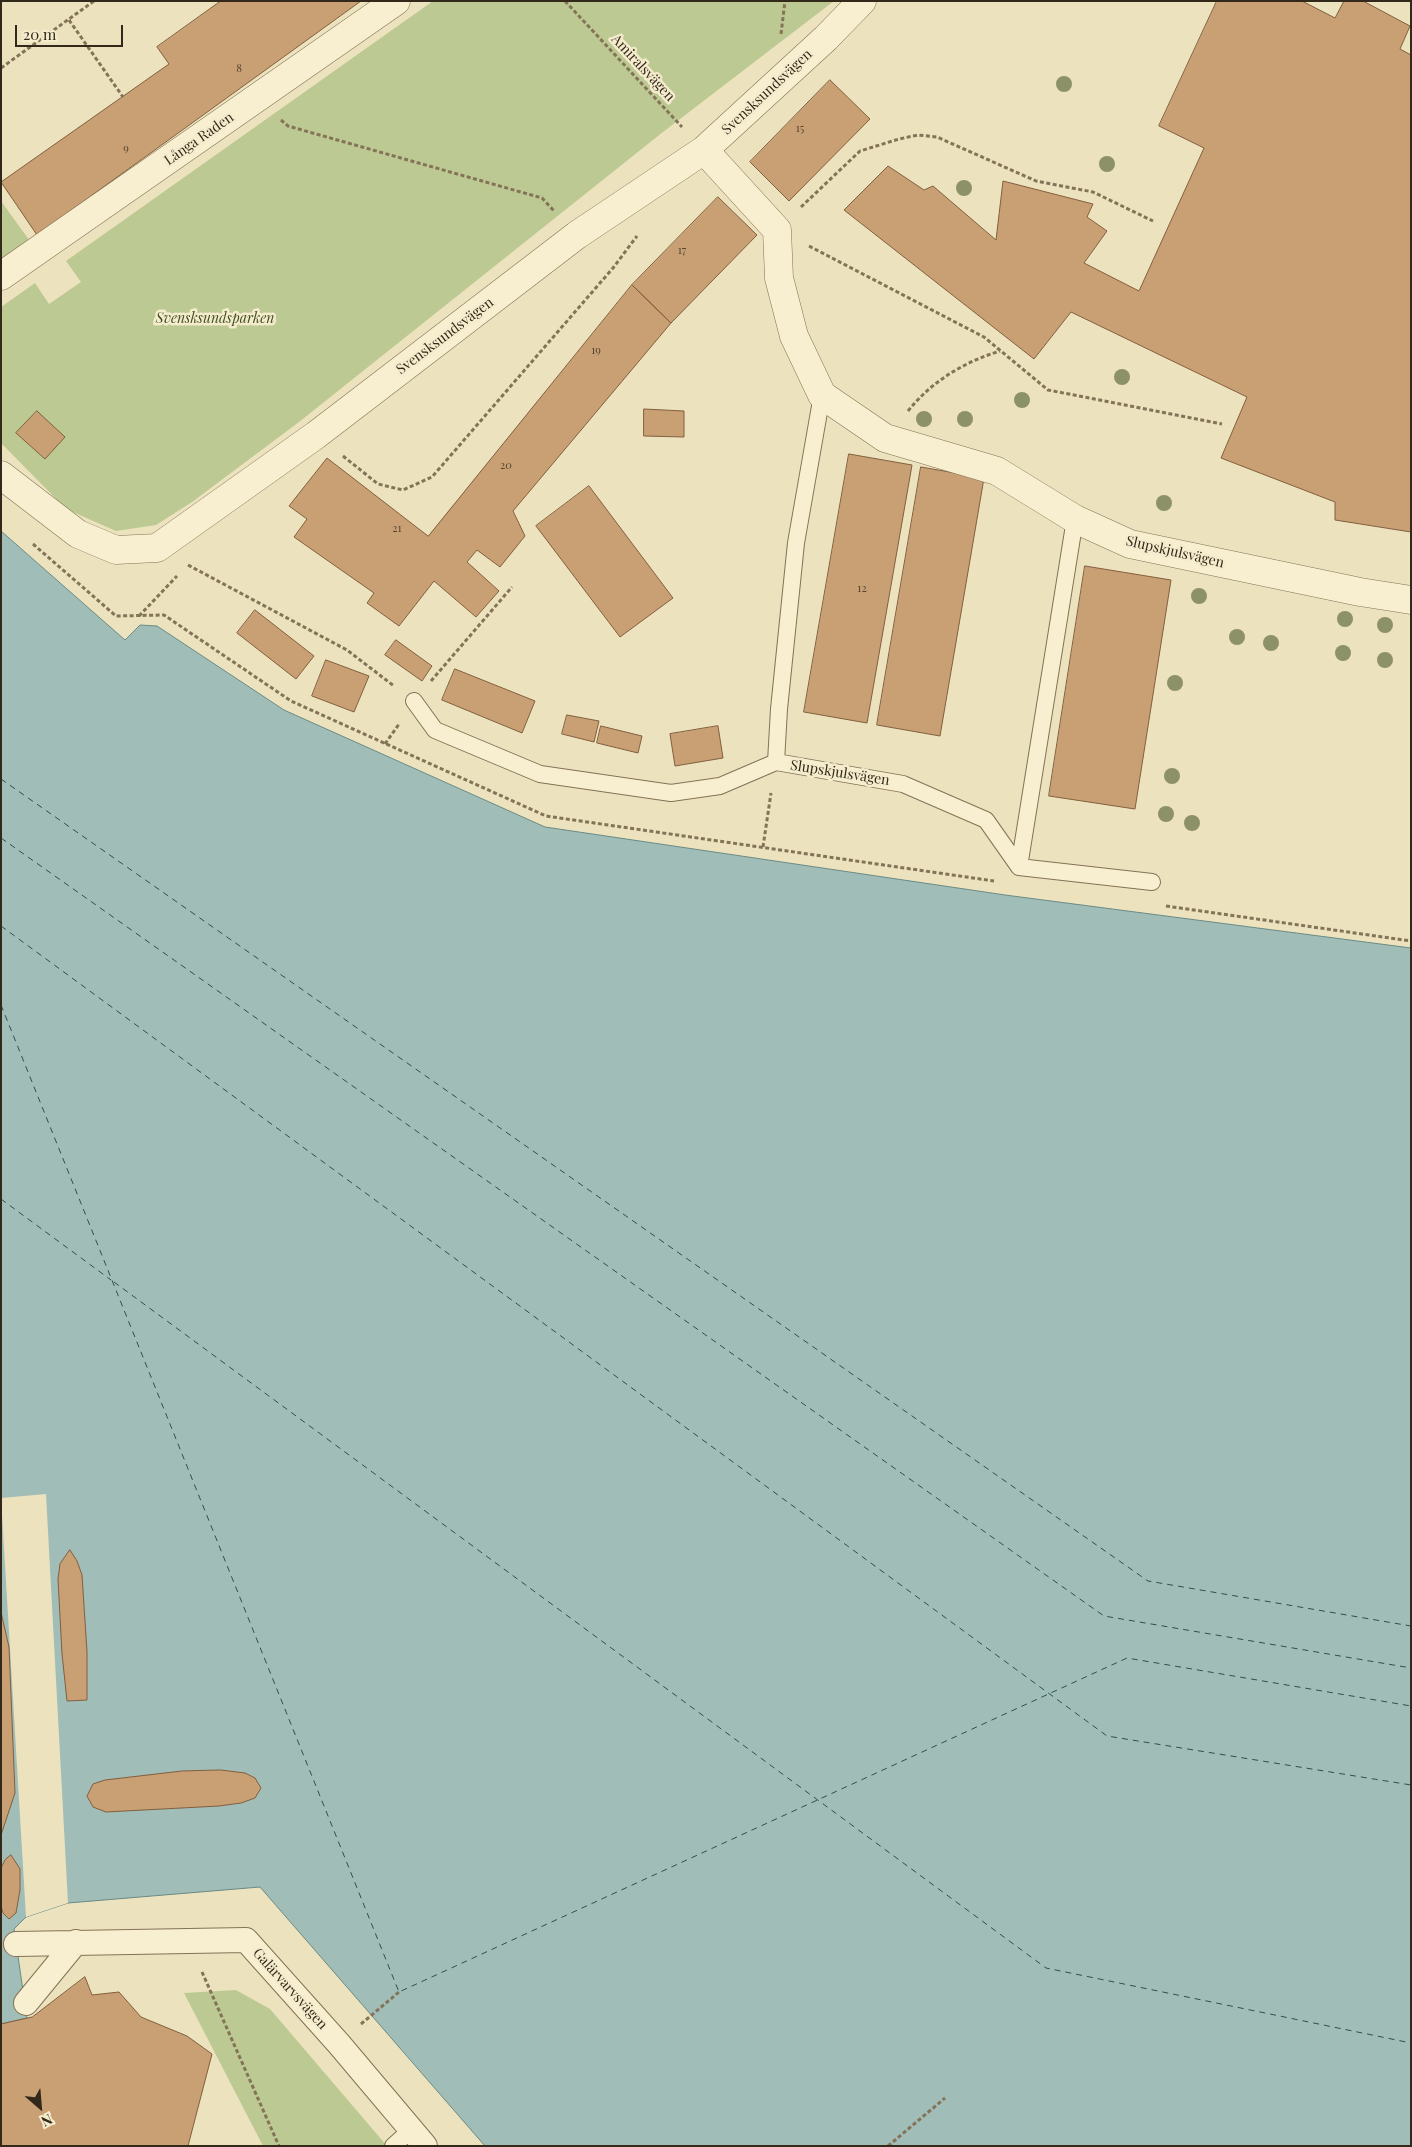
<!DOCTYPE html>
<meta charset="utf-8">
<style>
body{margin:0}
#map{position:relative;width:1412px;height:2147px;overflow:hidden;background:#ece2bd;font-family:"Playfair Display",serif}
canvas{display:block}
.frame{position:absolute;inset:0;border:2px solid #33291b;pointer-events:none}
.north{position:absolute;left:15px;top:2082px;width:50px;height:50px;-webkit-text-stroke:4px #f4eccc;paint-order:stroke;rotate:153deg;font-size:14px;font-weight:700;line-height:20px;text-align:center;color:#33291b}
.north::after{content:'';display:block;margin:auto;width:18px;height:22px;background:#33291b;clip-path:polygon(50% 0,100% 100%,50% 72%,0 100%)}
.scale{position:absolute;left:15px;top:25px;width:108px;height:22px;box-sizing:border-box;border:2px solid #33291b;border-top:0;padding-left:6px;font-size:15px;line-height:18px;white-space:nowrap;color:#33291b;-webkit-text-stroke:4px #f4eccc;paint-order:stroke}
</style>
<div id="map">
<canvas width="1412" height="2147"></canvas>
<div class="frame"></div>
<div class="north">N</div>
<div class="scale">20 m</div>
</div>
<script>
const c = document.querySelector('canvas').getContext('2d');
c.lineJoin = 'round';
function fill(path, color) { c.fillStyle = color; c.fill(path, 'evenodd'); }
function stroke(path, color, width, dash) { c.strokeStyle = color; c.lineWidth = width; c.lineCap = dash ? 'butt' : 'round'; c.setLineDash(dash || []); c.stroke(path); }
function drawText(font, color, halo, rows, align = 'center') {
  c.font = font + ' "Playfair Display",serif'; c.lineWidth = 5; c.setLineDash([]); c.textBaseline = 'middle'; c.strokeStyle = halo; c.fillStyle = color; for (const [text, x, y, turn = 0] of rows) {
    c.save(); c.translate(x, y); c.rotate((+turn || 0) * Math.PI / 180); c.textAlign = isNaN(turn) ? turn : align; if (halo) c.strokeText(text, 0, 0); c.fillText(text, 0, 0); c.restore();
  }
}
fill(new Path2D(`
 M433,1H834L663,132L299,422L192,502L156,525L116,531L66,509L1,443V307L35,283L49,304L81,282L66,261Z
 M1,201L32,244L1,264Z
 M236,1990L270,2009L387,2146H263L184,1993Z`), '#bdc992');
const water = new Path2D(`
 M1,531L125,640L140,625L157,626L284,710L545,827L1005,895L1411,948V2146H485L260,1887L68,1903L26,1917L14,1929L27,2018L1,2024Z`);
fill(water, '#a1bdb8');
stroke(water, '#698a85', 1);
fill(new Path2D(`
 M46,1494L68,1903L26,1917L1,1498Z`), '#ece2bd');
stroke(new Path2D(`
 M1,779L1148,1581L1411,1626
 M1,838L1104,1616L1411,1668
 M1,926L1107,1736L1411,1785
 M1,1005L399,1992L1127,1658L1411,1706
 M1,1199L111,1280
 M114,1282L1046,1968L1411,2043`), '#2b5152', 1, [6, 5]);
const building = new Path2D(`
 M221,1H361L37,235L1,182L169,64L157,47Z
 M1217,1H1302L1335,18L1344,1H1363L1410,26L1400,49L1411,55V532L1335,520V502L1221,458L1247,397L1071,312L1034,359L844,210L888,166L924,190L933,186L996,240L1003,181L1093,204L1087,217L1107,231L1084,263L1139,291L1204,148L1159,126Z
 M830,80L870,119L789,201L750,162Z
 M718,197L757,235L671,323L632,285Z
 M632,285L671,323L513,511L525,536L500,567L477,550L467,562L499,591L476,617L434,581L399,626L367,603L374,593L294,537L307,519L289,506L327,458L428,536Z
 M644,409L684,411V437L644,436Z
 M37,411L65,437L45,459L16,433Z
 M849,454L912,465L867,723L804,712Z
 M921,467L984,478L940,736L877,725Z
 M589,486L673,598L620,637L536,526Z
 M1085,566L1171,580L1135,809L1049,796Z
 M255,610L314,656L296,679L237,633Z
 M396,640L432,666L422,681L385,655Z
 M326,660L369,676L354,712L312,696Z
 M455,669L535,701L522,733L442,700Z
 M567,715L599,721L594,742L562,734Z
 M601,726L642,736L638,753L597,743Z
 M718,726L723,758L675,766L670,734Z
 M70,1550L77,1561L82,1575L87,1652V1700L67,1701L62,1654L58,1579L60,1564Z
 M1,1612L9,1647L15,1793L1,1835Z
 M221,1770L245,1773L255,1778L261,1788L255,1798L241,1803L219,1806L106,1812L93,1807L87,1796L93,1784L105,1780L182,1771Z
 M11,1855L20,1869V1890L16,1913L9,1919L3,1913L1,1906V1868L5,1860Z
 M85,1977L92,1995L119,1992L141,2017L187,2036L212,2054L188,2146H1V2024L32,2017Z`);
fill(building, '#c99f74');
stroke(building, '#815f3e', 1);
const service = new Path2D(`
 M414,701L435,730L540,774L671,793L720,786L776,762
 M776,762L903,784L986,820L1019,867L1152,882
 M776,762L779,709L796,543L822,395
 M1019,867L1075,519
 M393,2146L411,2130`);
const pedestrian = new Path2D(`
 M16,1944L246,1940L339,2044L425,2146
 M26,2003L76,1942`);
const minor = new Path2D(`
 M704,150L777,230L779,278L794,336L822,395L885,438L997,471L1075,519L1130,544L1360,592L1411,600
 M1,276L396,1
 M1,475L78,534L116,550L157,548L316,435L577,235L704,150L826,38L862,1`);
stroke(service, '#837357', 18);
stroke(pedestrian, '#837357', 26);
stroke(minor, '#837357', 29);
stroke(new Path2D(`
 M565,1L682,127
 M69,20L123,97
 M781,34L785,1
 M1,68L94,1
 M281,120L288,126L542,198L554,211
 M801,207L860,151L899,139L918,135L937,137L1036,181L1093,192L1153,221
 M809,246L984,337L1048,390L1222,424
 M908,411C932,381 964,362 1000,351
 M343,456L378,484L403,490L432,477L613,268L637,236
 M33,544L116,616L164,615L291,701L546,816L994,881
 M188,565L347,650L394,686
 M139,616L177,576
 M431,681L512,587
 M385,744L399,724
 M763,847L771,793
 M1166,906L1411,941
 M202,1972L279,2146
 M361,2024L399,1992
 M888,2146L945,2098`), '#837357', 3, [4, 2.5]);
stroke(service, '#f7efd0', 16);
stroke(pedestrian, '#f7efd0', 24);
stroke(minor, '#f7efd0', 28);
c.fillStyle = '#8d9168';
for (const [x, y] of [
 [1064,84],
 [1107,164],
 [964,188],
 [1122,377],
 [1022,400],
 [924,419],
 [965,419],
 [1164,503],
 [1199,596],
 [1345,619],
 [1385,625],
 [1237,637],
 [1271,643],
 [1343,653],
 [1385,660],
 [1175,683],
 [1172,776],
 [1166,814],
 [1192,823]
]) { c.beginPath(); c.arc(x, y, 8, 0, 2 * Math.PI); c.fill(); }
drawText('11px', '#584631', null, [
 ["8",239,69],
 ["15",800,129],
 ["9",126,149],
 ["17",682,251],
 ["19",596,351],
 ["20",506,466],
 ["21",397,529],
 ["12",862,589]
]);
drawText('14px', '#33291b', '#f4eccc', [
 ["Amiralsvägen",643,68,47],
 ["Svensksundsvägen",767,92,-43],
 ["Långa Raden",199,139,-35],
 ["Svensksundsvägen",445,336,-37],
 ["Slupskjulsvägen",1175,552,13],
 ["Slupskjulsvägen",840,773,9],
 ["Galärvarvsvägen",290,1989,48]
]);
drawText('italic 14px', '#3f4f23', '#f4eccc', [
 ["Svensksundsparken",215,319]
]);
</script>
